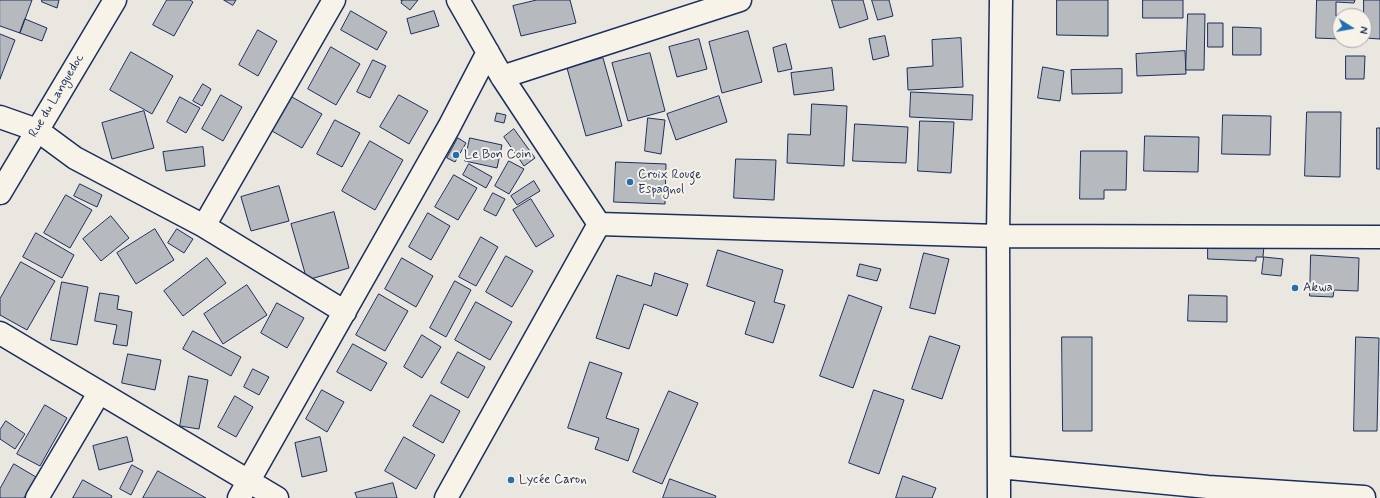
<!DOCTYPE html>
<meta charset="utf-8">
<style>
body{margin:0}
#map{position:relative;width:1380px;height:498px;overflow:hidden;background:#eae7e0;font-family:Mynerve,sans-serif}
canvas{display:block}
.north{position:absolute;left:1332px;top:8px;width:40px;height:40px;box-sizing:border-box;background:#f7f3e8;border:1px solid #9fa5b1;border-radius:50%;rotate:101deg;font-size:11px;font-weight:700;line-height:16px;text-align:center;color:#1b2f5e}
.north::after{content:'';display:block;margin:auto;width:14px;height:18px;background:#1f6fb2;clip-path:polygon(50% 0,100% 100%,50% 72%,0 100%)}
</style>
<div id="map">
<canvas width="1380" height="498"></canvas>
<div class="north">N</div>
</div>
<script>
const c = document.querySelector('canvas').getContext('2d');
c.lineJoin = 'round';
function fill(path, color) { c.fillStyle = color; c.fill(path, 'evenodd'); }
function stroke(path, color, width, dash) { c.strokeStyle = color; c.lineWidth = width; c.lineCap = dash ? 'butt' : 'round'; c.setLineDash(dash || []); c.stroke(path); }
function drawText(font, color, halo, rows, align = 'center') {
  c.font = font + ' Mynerve,sans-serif'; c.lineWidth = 4; c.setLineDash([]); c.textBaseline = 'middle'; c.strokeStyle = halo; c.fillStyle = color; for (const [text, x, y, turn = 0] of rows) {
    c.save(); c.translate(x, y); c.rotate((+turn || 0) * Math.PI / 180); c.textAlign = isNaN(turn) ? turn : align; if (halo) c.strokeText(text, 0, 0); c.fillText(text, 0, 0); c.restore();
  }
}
const building = new Path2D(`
 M0,0H32L20,33L0,26Z
 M42,0H59L57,8L42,2Z
 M167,0H190L193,2L174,36L153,25Z
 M224,0H236L233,5Z
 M401,0H418L410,10L401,3L402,1Z
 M537,0H570L576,23L521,36L513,6Z
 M832,0H863L868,19L840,28Z
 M872,0H889L893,16L878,20Z
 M1057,0H1108V36L1057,35Z
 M1143,0H1183V18H1143Z
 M1317,0H1355L1354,3L1336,2V16H1341H1340V39L1316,38Z
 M1364,0H1380V39L1364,38Z
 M351,11L387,32L377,50L341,30Z
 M434,11L439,26L411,34L407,19Z
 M1188,14H1205L1204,70H1186Z
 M25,19L47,28L42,41L20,33Z
 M1208,23H1223V47H1208Z
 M1233,27L1261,28V55H1233Z
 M258,30L277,41L258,76L239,65Z
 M748,31L762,82L722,93L709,42Z
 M0,34L15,40L0,79Z
 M885,36L889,56L873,60L869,39Z
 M961,38L963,87L908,90L907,68L933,66L932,40Z
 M699,39L707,69L677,77L669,47Z
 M786,44L792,69L778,72L773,48Z
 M331,47L360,64L336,105L308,89Z
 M1185,51L1186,74L1137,76L1136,54Z
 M131,52L173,76L152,114L110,90Z
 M650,53L665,111L628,121L612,63Z
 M1346,56H1365L1364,79H1346Z
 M603,58L622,126L586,136L567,68Z
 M373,60L386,66L370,98L357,92Z
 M1043,67L1064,71L1060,101L1038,98Z
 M832,68L834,90L794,95L791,73Z
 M1122,69V93L1072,94L1071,70Z
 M203,84L211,89L202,106L193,101Z
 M911,92L973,95L972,120L910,117Z
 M221,95L242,107L223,141L202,129Z
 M399,95L428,111L409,144L380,127Z
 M719,96L727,122L676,140L667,114Z
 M180,97L200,108L186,133L167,122Z
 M292,97L322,114L302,148L272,131Z
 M812,104L847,106L844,166L787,163L788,134L810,135Z
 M144,111L154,148L112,159L102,123Z
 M1307,112H1341L1340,177L1305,176Z
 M497,113L506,115L504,123L495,121Z
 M1223,115L1271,116L1270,155L1222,154Z
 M648,118L665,120L661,154L645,151Z
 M335,120L360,133L342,167L317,154Z
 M920,121L954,122L951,173L918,171Z
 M855,124L908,127L906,163L853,161Z
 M1377,128H1380V169H1377Z
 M514,129L535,158L524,166L504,137Z
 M1145,136L1199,137L1198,172L1144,171Z
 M458,138L466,143L455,162L447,158Z
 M470,138L502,145L497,168L465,161Z
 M370,141L403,160L375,210L342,191Z
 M203,147L205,166L166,171L163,152Z
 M1081,151H1127L1126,190H1104V199H1080Z
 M736,159L776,160L774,200L734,198Z
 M509,161L524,169L509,194L495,186Z
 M616,162L666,164L665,204L614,202Z
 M469,164L492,177L486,188L463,175Z
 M454,175L477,188L458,220L435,207Z
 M534,181L540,191L517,205L511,196Z
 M80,184L102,195L97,207L74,196Z
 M279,186L289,221L251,231L241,197Z
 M493,193L505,199L496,216L484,210Z
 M66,195L92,210L70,248L44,233Z
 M531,199L554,236L536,247L513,210Z
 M334,212L349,268L307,280L291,224Z
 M428,213L450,226L431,260L409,247Z
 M111,216L129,238L101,261L83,239Z
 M155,229L174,260L136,284L117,253Z
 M177,229L193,239L184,253L168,243Z
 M36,233L74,255L62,278L23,257Z
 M481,237L498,247L476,286L459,277Z
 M1208,244L1264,245L1263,257H1256V261L1208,259Z
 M718,250L783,270L774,302L785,305L773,343L745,334L755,302L707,286Z
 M924,253L949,259L935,314L910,308Z
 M1311,255L1359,258L1358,291L1334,290L1333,297L1310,296Z
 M506,256L533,271L512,307L486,292Z
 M1264,257L1283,259L1281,276L1262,274Z
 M207,258L226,283L183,316L164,291Z
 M402,258L433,276L416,307L385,289Z
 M21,262L55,281L27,330L0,315V299Z
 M860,264L881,269L877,281L857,276Z
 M655,273L688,284L677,316L644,304L629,349L596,338L617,275L651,286Z
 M455,281L471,290L446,337L430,328Z
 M62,282L88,287L77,345L51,340Z
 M247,285L267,315L223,344L204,314Z
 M100,293L119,296L117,309L132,312L127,346L113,344L117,325L95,321Z
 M379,294L408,311L385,351L356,335Z
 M849,295L882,307L853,388L820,376Z
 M1189,295L1227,296V322L1188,321Z
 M476,302L512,322L490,360L455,340Z
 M277,303L304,318L287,348L261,333Z
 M193,331L241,357L231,376L183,349Z
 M422,335L441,347L422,378L404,367Z
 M930,336L960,346L942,399L912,389Z
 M1062,337H1092V431H1063Z
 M1356,337L1379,338L1377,431H1354Z
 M353,344L387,363L371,391L337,372Z
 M458,352L485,367L468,398L441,383Z
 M128,354L161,360L155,390L122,383Z
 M590,362L622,373L606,418L639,429L628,461L595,449L599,438L568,428Z
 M253,369L269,377L259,395L244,387Z
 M189,376L208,380L199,429L180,426Z
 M322,390L344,402L327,432L306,419Z
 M874,390L904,400L879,474L849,463Z
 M669,391L698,403L662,484L633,472Z
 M431,395L460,411L443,443L413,426Z
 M235,396L253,407L236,437L218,427Z
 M45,405L67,418L40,466L17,454Z
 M6,421L25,434L15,449L0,439V430Z
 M127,437L133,461L99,470L93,446Z
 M320,437L327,471L302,477L295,443Z
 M404,437L435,455L416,489L385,471Z
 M14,464L36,477L24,498H0V489Z
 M132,465L143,471L131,495L120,489Z
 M158,471L206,498H143Z
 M903,476L936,488L932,498H896Z
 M670,479L716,496L715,498H663Z
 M83,480L112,496L111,498H73Z
 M393,483L397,498H357L355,493Z`);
fill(building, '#b6babf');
stroke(building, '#1b2f5e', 1);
const minor = new Path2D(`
 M458,0L502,77L599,224
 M502,77L740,0
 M0,117L37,130L75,158L204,226L345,312
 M599,224L998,236L1380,237
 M204,226L334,0
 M0,333L277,498
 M999,467L1208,487L1364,497
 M37,498L99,393
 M239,498L449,127L488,52
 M446,498L599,224
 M999,498L998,236L1001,0`);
const major = new Path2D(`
 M0,193L115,0`);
stroke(minor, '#1b2f5e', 25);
stroke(major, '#1b2f5e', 25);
stroke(minor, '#f7f3e8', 22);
stroke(major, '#f7f3e8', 22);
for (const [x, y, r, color] of [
 [456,155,4,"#1f6fb2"],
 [630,182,4,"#1f6fb2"],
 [1295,288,4,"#1f6fb2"],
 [511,480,4,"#1f6fb2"]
]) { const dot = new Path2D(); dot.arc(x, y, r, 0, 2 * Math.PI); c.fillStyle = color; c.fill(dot); stroke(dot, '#f7f3e8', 1.5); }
drawText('13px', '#1b2f5e', '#f7f3e8', [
 ["Rue du Languedoc",57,96,-59]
]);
drawText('13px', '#1b2f5e', '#f7f3e8', [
 ["Le Bon Coin",464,155],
 ["Croix Rouge",638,175],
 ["Espagnol",638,190],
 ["Akwa",1303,288],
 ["Lycée Caron",519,480]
], 'left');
</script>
